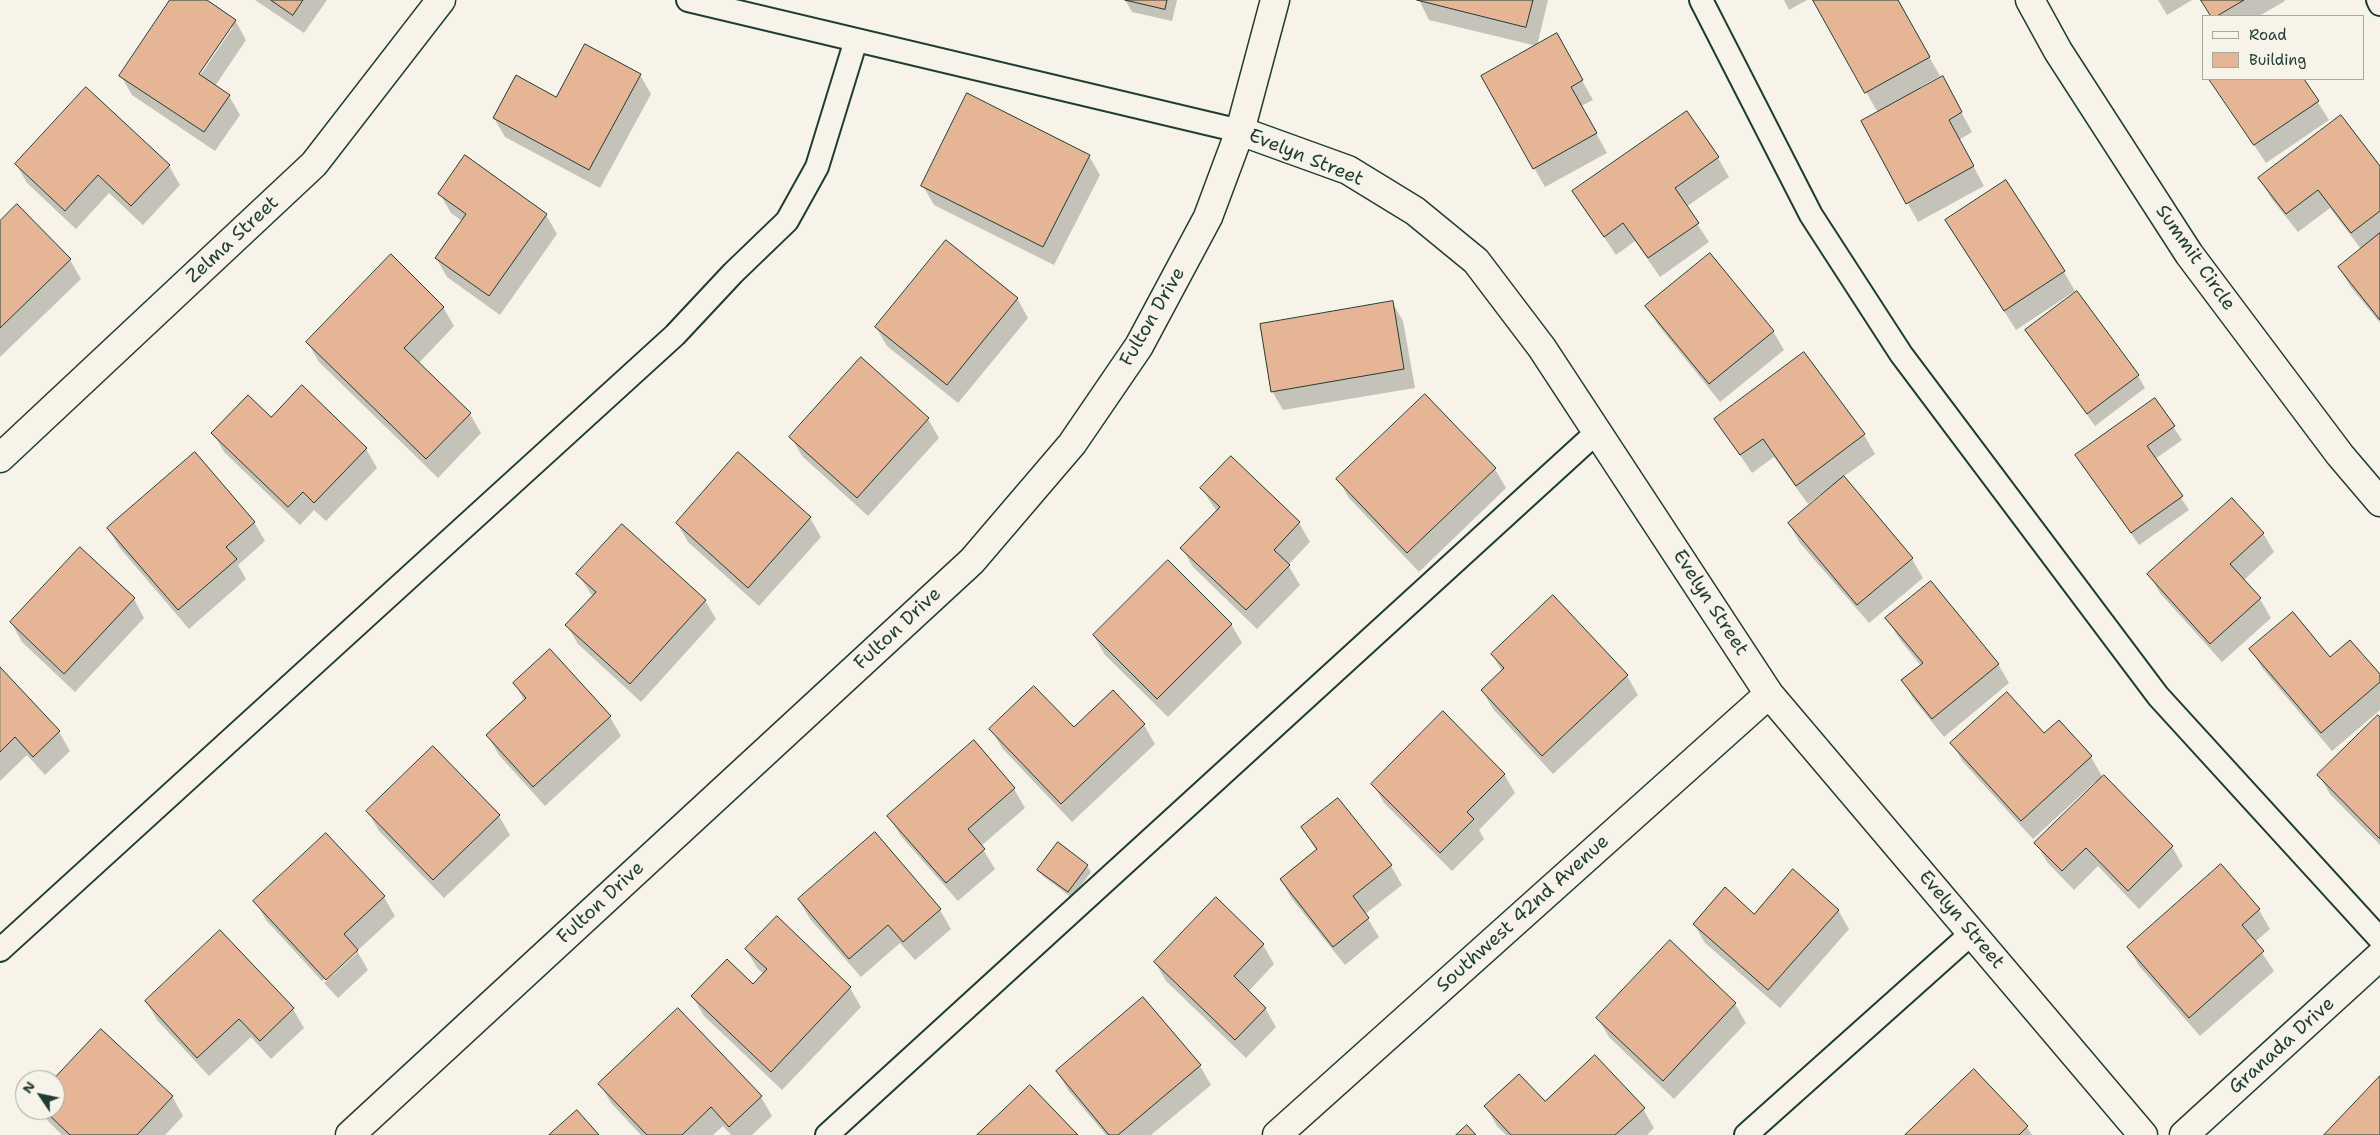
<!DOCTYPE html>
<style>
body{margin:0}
#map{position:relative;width:2380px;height:1135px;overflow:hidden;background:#f7f3e8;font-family:"Shantell Sans",sans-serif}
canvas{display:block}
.legend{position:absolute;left:2202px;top:15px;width:162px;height:65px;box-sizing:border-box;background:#f7f3e8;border:1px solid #a1aaa0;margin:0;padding:6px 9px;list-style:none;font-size:15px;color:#1f3d34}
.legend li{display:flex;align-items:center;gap:10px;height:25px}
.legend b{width:25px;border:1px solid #a1aaa0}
.north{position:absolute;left:15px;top:1070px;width:50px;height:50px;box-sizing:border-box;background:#f7f3e8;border:1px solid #a1aaa0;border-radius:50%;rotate:304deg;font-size:14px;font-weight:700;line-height:20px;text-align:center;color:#1f3d34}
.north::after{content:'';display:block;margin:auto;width:18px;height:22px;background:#1f3d34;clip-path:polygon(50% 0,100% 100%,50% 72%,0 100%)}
</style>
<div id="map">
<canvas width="2380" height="1135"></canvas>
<ul class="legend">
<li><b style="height:6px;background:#f7f3e8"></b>Road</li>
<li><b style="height:14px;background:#e5b596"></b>Building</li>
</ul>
<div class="north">N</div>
</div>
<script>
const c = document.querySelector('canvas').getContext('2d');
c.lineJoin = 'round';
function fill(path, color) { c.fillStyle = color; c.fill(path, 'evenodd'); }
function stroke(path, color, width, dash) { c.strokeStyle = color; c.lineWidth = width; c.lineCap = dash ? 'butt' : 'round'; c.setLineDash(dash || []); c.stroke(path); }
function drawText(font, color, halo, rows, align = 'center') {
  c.font = font + ' "Shantell Sans",sans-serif'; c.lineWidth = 4; c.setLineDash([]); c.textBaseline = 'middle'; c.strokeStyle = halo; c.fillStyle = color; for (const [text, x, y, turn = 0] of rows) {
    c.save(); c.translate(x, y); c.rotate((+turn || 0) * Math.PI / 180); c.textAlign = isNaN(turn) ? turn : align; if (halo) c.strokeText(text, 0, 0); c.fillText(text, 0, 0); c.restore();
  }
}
fill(new Path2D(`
 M171,0H204L235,20L246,40L215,86L229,96L240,115L215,151L132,95L121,76ZM230,27H233L197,80L195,79Z
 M255,0H327L304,33Z
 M1125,0H1177L1172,21L1132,12Z
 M1419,0H1548L1537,46L1429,20Z
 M1784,0H1807L1789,10Z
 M1814,0H1897L1940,76L1920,87L1921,89L1953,97L1972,132L1959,140L1984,186L1918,222L1863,122L1878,113Z
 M2158,0H2192L2167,15Z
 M2202,0H2284L2285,1L2259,16H2212Z
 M1567,54L1593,100L1581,106L1607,153L1545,187L1482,77Z
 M640,75L651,94L600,188L505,137L494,118Z
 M2210,79H2303L2329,120L2266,163Z
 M1089,156L1100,175L1054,265L934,205L923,186Z
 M1718,158L1729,177L1686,207L1709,242L1660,277L1635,241L1616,255L1574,192Z
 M16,164L169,166L180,185L143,225L109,193L76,229L27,183Z
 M2380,168V323L2350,286L2339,267L2361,249L2330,208L2298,232L2271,198L2260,179Z
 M440,194L546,215L557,234L500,315L447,277L436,258L462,221L451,213Z
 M1946,220L2064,272L2075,291L2016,330Z
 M0,222L70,260L81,279L0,357Z
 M1017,298L1028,318L958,403L887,346L876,327Z
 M1392,302L1403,321L1415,388L1283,410L1272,391Z
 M1647,306L1773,331L1784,350L1720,402L1658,325Z
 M443,307L454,326L418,364L470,414L481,433L438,478L319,362L308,343Z
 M2027,330L2138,376L2145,388L2095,426Z
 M1804,354L1864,435L1875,454L1843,477L1912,559L1923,578L1869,623L1800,543L1789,524L1825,494L1824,492L1808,504L1774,457L1752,473L1716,419Z
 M2155,400L2182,440L2155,459L2189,510L2139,545L2077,455Z
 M271,419L366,449L377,468L326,521L314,510L300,525L224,452L213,433Z
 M928,419L939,438L868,516L802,456L791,437Z
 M1495,469L1506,488L1419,572L1349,498L1338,479Z
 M1202,489L1299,523L1310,542L1288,565L1300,585L1257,629L1193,567L1182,548L1217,512Z
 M810,518L821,537L759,606L688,542L677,523Z
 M254,522L265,541L238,565L246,579L189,629L119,547L108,528Z
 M2263,533L2274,552L2243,581L2260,599L2271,618L2222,662L2160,593L2149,574Z
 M578,574L705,600L716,619L641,702L578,644L567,625L593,597Z
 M134,599L144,618L75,692L22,642L11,622Z
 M1887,618L1998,664L2009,683L1944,737L1914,700L1903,681L1921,666L1898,637Z
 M1231,624L1242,643L1168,717L1105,655L1094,636Z
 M2251,649L2330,658L2380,676V710L2332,751L2262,668Z
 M550,651L610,717L621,736L545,806L499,755L488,736L525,702L515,684Z
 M1492,654L1627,676L1638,695L1553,774L1493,709L1482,690L1502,671Z
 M0,669L59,732L70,751L45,775L27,755L0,781Z
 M2380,718V845L2330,794L2319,775Z
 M1144,725L1155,744L1072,822L1002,748L991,729H1074Z
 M2044,735L2091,757L2103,778L2172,847L2183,866L2139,909L2098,866L2074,890L2047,862L2036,843L2097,783L2095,782L2033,839L1963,762L1952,743Z
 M974,742L1014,789L1025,808L981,846L995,869L958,901L900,835L889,816Z
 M1504,774L1515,793L1479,830L1484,839L1452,871L1384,803L1373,784Z
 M368,812L499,816L510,835L444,898L379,831Z
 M1302,828L1391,866L1402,885L1365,914L1379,937L1345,965L1292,899L1281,880L1317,851Z
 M1087,866L1091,872L1072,898L1043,876L1039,870Z
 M2220,866L2259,910L2270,929L2255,942L2274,971L2200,1036L2139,966L2128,947Z
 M384,897L395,916L357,951L368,970L338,998L324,983L356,954V950L322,981L266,920L255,901Z
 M1216,899L1263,945L1274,964L1248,992L1265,1008L1276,1027L1246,1058L1166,981L1155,962Z
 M799,900L940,910L951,929L915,960L900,943L861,977L810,919Z
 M1838,910L1849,929L1780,1008L1705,943L1694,924Z
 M777,917L850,988L861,1007L782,1090L704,1016L693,997L753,985L764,974L757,968L746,949Z
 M1670,942L1735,1004L1746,1023L1674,1099L1609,1037L1598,1018Z
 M146,1001L293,1009L304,1028L271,1059L251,1037L209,1076L157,1020Z
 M678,1009L761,1097L772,1116L752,1135H731L723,1126L713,1135H641L611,1103L600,1084Z
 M1200,1066L1211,1085L1151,1135H1106L1068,1090L1057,1071Z
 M1974,1071L2027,1127L2032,1135H1906Z
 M172,1096L183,1116L165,1135H62L47,1120L41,1110Z
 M1545,1103L1643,1109L1654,1128L1647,1135H1506L1497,1126L1486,1107Z`), '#0003');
const building = new Path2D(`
 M170,0H207L236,20L199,74L230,95L204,132L119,76Z
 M271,0H303L293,15Z
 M1125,0H1167L1165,9Z
 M1417,0H1533L1526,27Z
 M1813,0H1898L1930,57L1865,93Z
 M2201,0H2244L2217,16H2211Z
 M1557,33L1583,80L1571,87L1597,133L1533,169L1481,76Z
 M585,44L641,74L589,170L493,118L516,75L556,97Z
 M1943,76L1962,112L1949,120L1974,166L1906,204L1861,121Z
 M2209,79H2304L2319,101L2254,145Z
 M86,87L170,165L131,206L98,175L65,211L15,164Z
 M967,93L1090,155L1043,247L921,186Z
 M1687,111L1719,157L1675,188L1699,223L1648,258L1623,223L1604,237L1572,191Z
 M2341,115L2380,166V211L2351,233L2318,190L2286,214L2258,178Z
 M465,155L547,214L489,296L435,258L466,214L438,194Z
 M2006,180L2065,271L2004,311L1945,220Z
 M17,204L71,259L0,328V221Z
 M2380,233V320L2338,267Z
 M946,240L1018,298L947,385L875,327Z
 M1710,253L1774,331L1709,384L1645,306Z
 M391,254L444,307L404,348L471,413L426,459L306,342Z
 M2077,291L2139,375L2087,414L2025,330Z
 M1393,301L1404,369L1271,392L1260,324Z
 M1804,352L1865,434L1796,486L1763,439L1740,455L1714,419Z
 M861,357L929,418L857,498L789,437Z
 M302,385L367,448L314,503L303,492L288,507L211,433L248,395L271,417Z
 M1425,394L1496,468L1407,553L1336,479Z
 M2155,398L2175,426L2147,446L2183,496L2131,533L2075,455Z
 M195,452L255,522L226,547L237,559L178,610L107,528Z
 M738,452L811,517L748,588L676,523Z
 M1231,456L1300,522L1274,550L1290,565L1246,610L1180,548L1220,507L1200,488Z
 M1844,476L1913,558L1857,605L1788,523Z
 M2232,498L2264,533L2230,564L2261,598L2210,644L2147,574Z
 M622,524L706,600L630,684L565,625L596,592L576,574Z
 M80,547L135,598L64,674L10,622Z
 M1168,560L1232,624L1157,699L1093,635Z
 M1931,581L1999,664L1932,719L1901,680L1923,663L1885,618Z
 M1553,595L1628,675L1542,756L1481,690L1504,668L1491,654Z
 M2293,612L2330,657L2350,640L2380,674V682L2321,733L2249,649Z
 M550,649L611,716L533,787L486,735L526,698L513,683Z
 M0,667L60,731L33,757L15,737L0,752Z
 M1034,686L1074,727L1113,690L1145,724L1061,804L989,729Z
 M2007,692L2044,733L2059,720L2092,756L2021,821L1950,743Z
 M1443,711L1505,774L1467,812L1474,819L1440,853L1371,784Z
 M2378,715L2380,717V839L2317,775Z
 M974,740L1015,788L968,829L985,849L946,883L887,816Z
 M433,746L500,815L433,880L366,811Z
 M2104,775L2173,846L2128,891L2086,848L2062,871L2034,843Z
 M1338,798L1392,865L1353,896L1369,918L1333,947L1280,879L1317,849L1301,827Z
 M875,832L941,909L903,942L888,925L849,959L798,899Z
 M326,833L385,896L344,934L358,950L326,980L253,901Z
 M1058,842L1088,865L1068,892L1037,870Z
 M2221,864L2260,909L2242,925L2264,951L2189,1018L2127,947Z
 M1793,869L1839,910L1768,990L1693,924L1725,887L1754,914Z
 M1216,897L1264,944L1234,976L1266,1008L1235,1040L1154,962Z
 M777,916L851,987L771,1072L691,996L727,959L753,984L767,969L745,949Z
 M220,930L294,1008L260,1041L239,1019L197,1058L145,1001Z
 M1670,940L1736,1003L1663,1081L1596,1018Z
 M1143,997L1201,1065L1118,1135H1109L1056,1071Z
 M678,1008L762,1096L729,1127L711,1107L682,1135H647L598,1084Z
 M101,1029L173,1096L137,1135H70L44,1110H55L53,1080Z
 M1595,1055L1645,1108L1615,1135H1511L1484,1106L1519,1074L1545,1101Z
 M1974,1069L2028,1126L2019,1135H1905Z
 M2380,1076V1135H2324Z
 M1030,1085L1078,1135H977Z
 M577,1110L599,1135H549Z
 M1467,1125L1476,1135H1456Z`);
fill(building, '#e5b596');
stroke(building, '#1f3d34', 1);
const lane = new Path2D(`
 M688,0L1240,131
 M1701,0L1811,215L1901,354L2158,696L2380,939
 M2378,0L2380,4
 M0,950L675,335L733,273L787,221L817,167L856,40
 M827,1135L1597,432
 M1746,1135L1972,933`);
const street = new Path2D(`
 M2030,0L2058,51L2189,254L2340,455L2380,502
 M1240,131L1348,170L1415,211L1476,261L1542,348L1769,694L2143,1135
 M0,458L314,164L441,0
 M1277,1135L1769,694`);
const secondary = new Path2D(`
 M350,1135L972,561L1072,444L1139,346L1208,217L1240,131L1275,0
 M2184,1135L2380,956`);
stroke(lane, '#1f3d34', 26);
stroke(street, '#1f3d34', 31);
stroke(secondary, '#1f3d34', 31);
stroke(lane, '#f7f3e8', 22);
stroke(street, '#f7f3e8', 28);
stroke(secondary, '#f7f3e8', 28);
drawText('19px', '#1f3d34', '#f7f3e8', [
 ["Evelyn Street",1306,158,22],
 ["Zelma Street",233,240,-43],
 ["Summit Circle",2195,258,55],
 ["Fulton Drive",1153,317,-60],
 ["Evelyn Street",1710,603,57],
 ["Fulton Drive",898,629,-43],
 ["Fulton Drive",601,903,-43],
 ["Southwest 42nd Avenue",1523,914,-42],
 ["Evelyn Street",1961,920,50],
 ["Granada Drive",2282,1046,-42]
]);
</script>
